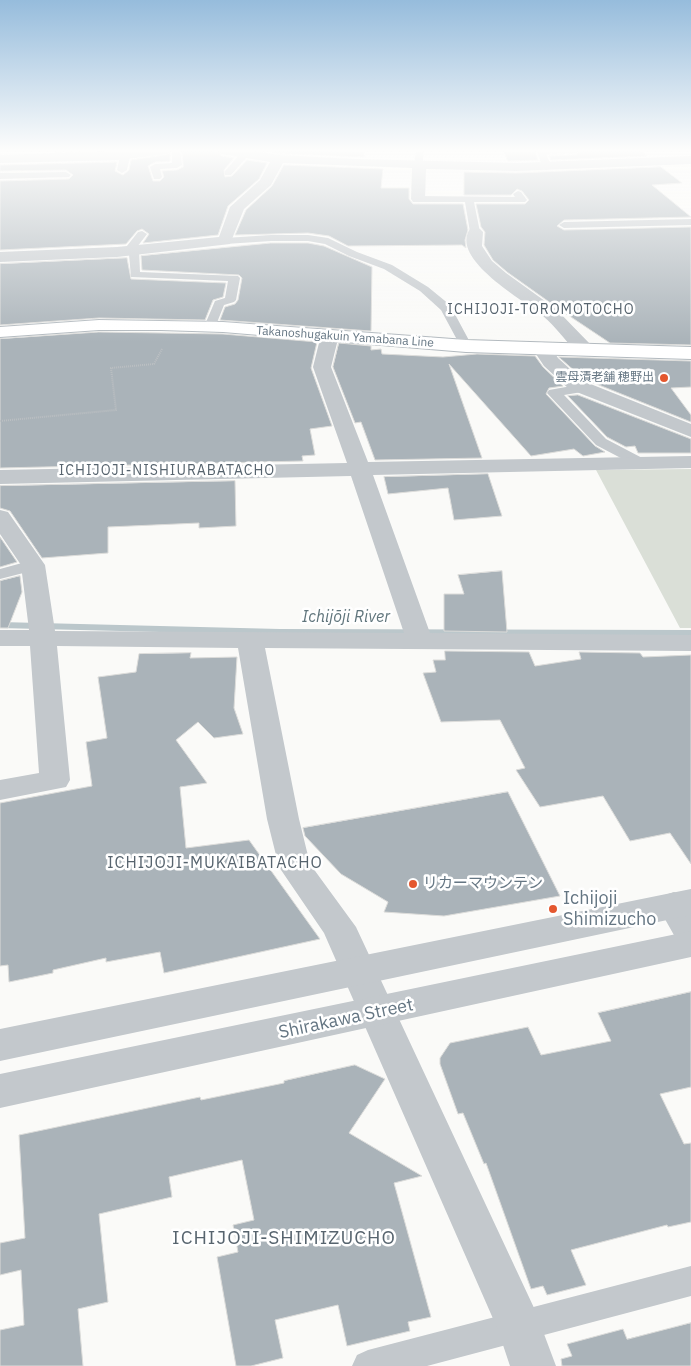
<!DOCTYPE html>
<meta charset="utf-8">
<style>
body{margin:0}
canvas{display:block;background:#fafaf8}
</style>
<canvas width="691" height="1366"></canvas>
<script>
const c = document.querySelector('canvas').getContext('2d');
c.lineJoin = 'round';
function fill(path, color) { c.fillStyle = color; c.fill(path, 'evenodd'); }
function stroke(path, color, width, dash) { c.strokeStyle = color; c.lineWidth = width; c.lineCap = dash ? 'butt' : 'round'; c.setLineDash(dash || []); c.stroke(path); }
function drawText(font, color, halo, rows, align = 'center') {
  c.font = font + ' "IBM Plex Sans","Noto Sans JP",sans-serif'; c.lineWidth = 5; c.setLineDash([]); c.textBaseline = 'middle'; c.strokeStyle = halo; c.fillStyle = color; for (const [text, x, y, turn = 0] of rows) {
    c.save(); c.translate(x, y); c.rotate((+turn || 0) * Math.PI / 180); c.textAlign = isNaN(turn) ? turn : align; if (halo) c.strokeText(text, 0, 0); c.fillText(text, 0, 0); c.restore();
  }
}
fill(new Path2D(`
 M691,469V628H680L596,470Z`), '#dadfd7');
fill(new Path2D(`
 M0,622L280,629L691,630V636L280,635L0,628Z`), '#bbc7cb');
const building = new Path2D(`
 M182,150H214L222,156L234,158L224,170L225,177L232,176L247,160L267,163L259,179L228,206L218,235L143,243L149,234L142,229L137,231L126,244L0,250V181L69,179L73,175L66,170L0,171V165L117,162L115,171L123,175L129,170L131,160L170,154V161L155,162L148,166L153,181H160L164,177L162,171L177,170L183,167Z
 M261,150L364,151V157L278,153Z
 M582,150H640L647,156L551,160L549,156L576,155Z
 M504,151H535L538,160L508,161Z
 M284,165L383,169L381,188H409V199L413,204H463L468,230L465,240L466,248L462,245L348,246L329,236L308,233L235,235L246,210L272,186Z
 M661,167L682,183L652,185L691,217L564,220L557,226L564,230L691,227V345L610,343L559,309L507,272L493,260L484,245L485,232L481,227L476,204H525L529,200L522,191L517,189L511,195H464V172L517,173Z
 M271,243H308L324,246L372,267L371,331L220,320L225,307L235,304L238,300L242,278L239,275L142,270L141,256Z
 M127,258L131,279L226,283L223,297L213,300L205,320L99,318L0,325V264Z
 M99,332L223,334L317,342L311,368L332,426L310,429L315,455L302,456L303,461L0,468V339Z
 M339,343L371,346V350L381,349L382,354L443,357L477,354L535,356L543,367L563,386L549,388L546,394L595,446L605,452L583,456L574,449L531,456L449,364L482,458L375,460L361,422L355,423L333,367Z
 M559,357L691,361V387L671,388L691,415V422L584,379Z
 M578,395L691,439V453H638L635,446L626,447L607,437L568,396Z
 M488,474L502,516L454,520L448,488L388,494L384,477Z
 M235,481L236,526L199,528V523L108,527V553L42,558L10,511L0,508V486Z
 M0,537L17,562L0,567Z
 M502,571L507,632L444,631V594H464L458,575Z
 M20,576L22,592L8,628H0V581Z
 M445,651L529,652L535,666L581,659L579,652L640,653L643,657L691,655V864L670,833L630,841L603,796L540,807L516,770L525,768L500,720L441,722L423,673L436,672L433,660H445Z
 M191,653L190,658L237,657L234,708L243,734L214,738L198,722L176,740L207,783L180,787L186,848L249,840L320,939L164,973L160,952L106,962V958L53,970V973L9,982L8,965L0,966V803L92,786L86,742L107,738L98,677L136,672L139,654Z
 M508,792L560,896L444,916L384,912L388,902L341,874L305,836L303,828Z
 M691,992V1087L660,1094L684,1144L691,1143V1222L668,1227L667,1225L571,1250L586,1285L547,1295L543,1286L531,1289L486,1163L484,1164L463,1113L458,1114L440,1064V1058L450,1043L528,1027L541,1055L611,1041L598,1013Z
 M355,1065L385,1079L349,1133L422,1176L394,1183L431,1317L408,1322L410,1331L347,1346L338,1305L275,1320L283,1358L251,1366H236L217,1257L238,1252L233,1225L254,1220L242,1160L169,1177L172,1197L99,1214L108,1302L78,1309L83,1366H0V1330L24,1325L21,1270L0,1275V1243L25,1238L19,1135L200,1097L201,1100L284,1083V1081Z
 M691,1323V1366H562L561,1359L572,1356L567,1344L623,1329L627,1339Z`);
fill(building, '#aab3b9');
stroke(building, '#dcdcda', 1);
const secondary = new Path2D(`
 M99,320L223,322L466,340L691,347V359L466,352L223,332L161,330H99L0,337V327Z`);
stroke(secondary, '#b3babf', 2);
stroke(new Path2D(`
 M0,421L116,410L111,368L154,364L162,349`), '#bbbfc2', 2, [1, 1]);
fill(new Path2D(`
 M172,150H180L182,165L177,168L160,169L162,177L160,179H154L150,167L155,164L172,163Z
 M416,150H424L422,167H416L414,165Z
 M537,150H580L576,153L546,154L552,167L547,170L542,167Z
 M245,151L248,152V156L231,175H225V171L242,152Z
 M125,153L130,156L127,170L122,173L117,170L120,156Z
 M66,172L71,175L69,177L0,179V173Z
 M518,191L521,192L527,200L525,202H474L480,232L475,235L470,232L465,202H418L413,199L418,196L515,197L513,194Z
 M691,219V225L564,228L559,225L564,222Z
 M142,231L147,234L137,247L139,250L140,272L238,276L240,278L236,300L234,302L224,305L214,330H206L204,327L215,301L225,298L228,281L131,277L129,254L123,251L138,232Z
 M271,235H308L328,238L357,252L392,265L428,287L450,305L472,346L466,350L462,349L441,310L420,291L384,269L349,256L325,244L308,241H271L225,244L220,241L225,238Z
 M583,384L590,388L588,391L564,395L606,439L646,460L648,463L646,466H636L596,445L547,393L549,390Z
 M33,560L39,561L41,565L39,569L0,579V569Z
 M691,1266V1296L427,1366H352L357,1355L368,1350Z`), '#c3c8cc');
fill(new Path2D(`
 M133,150H173L167,154L118,160L0,163V155Z
 M216,150H248L278,155L356,159L517,163L691,156V164L517,171L426,169L425,199L423,202H413L411,199L412,168L283,163L271,185L244,209L230,244L117,257L0,262V252L117,247L219,237L230,207L260,180L270,162L222,154Z
 M475,227L480,229L483,232L482,246L492,261L506,273L556,309L591,345L593,349L591,353L584,355L577,353C566,341 556,327 543,316C525,301 449,259 470,229Z
 M330,330L336,331L339,335L331,367L368,462L691,456V468L373,475L430,633L691,635V651L265,648L299,819L310,864L356,927L535,1310L556,1366H510L498,1330L324,933L279,867L267,819L238,648L57,646L70,780L66,787L0,800V780L39,773L30,646H0V630H29L21,565L0,534V510L8,512L45,565L55,631L404,633L351,476L0,484V470L347,463L313,367L321,335L324,331Z
 M541,342L548,344L558,358L583,381L691,424V437L569,389L544,366L532,348L534,344Z
 M674,892L686,896L691,905V948L679,944L657,905L662,896Z`), '#c3c8cc');
fill(new Path2D(`
 M691,889V915L0,1061V1029Z
 M691,931V957L0,1108V1074Z`), '#c3c8cc');
fill(secondary, '#fff');
const sky = c.createLinearGradient(0, 0, 0, 342);
sky.addColorStop(0, '#96bcdc');
sky.addColorStop(0.44, '#fdfdfc');
sky.addColorStop(1, '#fdfdfc00');
c.fillStyle = sky;
c.fillRect(0, 0, 691, 342);
for (const [x, y, r, color] of [
 [664,378,5,"#e4572e"],
 [413,884,5,"#e4572e"],
 [553,909,5,"#e4572e"]
]) { const dot = new Path2D(); dot.arc(x, y, r, 0, 2 * Math.PI); c.fillStyle = color; c.fill(dot); stroke(dot, '#fff', 2); }
drawText('12px', '#657683', '#fff', [
 ["Takanoshugakuin Yamabana Line",345,337,4]
]);
drawText('12px', '#657683', '#fff', [
 ["雲母漬老舗 穂野出",654,378]
], 'right');
c.letterSpacing = '1px';
drawText('14px', '#57646e', '#fff', [
 ["ICHIJOJI-TOROMOTOCHO",541,310],
 ["ICHIJOJI-NISHIURABATACHO",167,471]
]);
c.letterSpacing = '0px';
drawText('15px', '#657683', '#fff', [
 ["リカーマウンテン",423,884]
], 'left');
drawText('italic 16px', '#60757c', '#fff', [
 ["Ichijōji River",346,617]
]);
c.letterSpacing = '1px';
drawText('16px', '#57646e', '#fff', [
 ["ICHIJOJI-MUKAIBATACHO",215,863]
]);
c.letterSpacing = '0px';
drawText('18px', '#657683', '#fff', [
 ["Ichijoji",563,899],
 ["Shimizucho",563,920]
], 'left');
drawText('18px', '#657683', '#fff', [
 ["Shirakawa Street",346,1019,-12]
]);
c.letterSpacing = '1px';
drawText('19px', '#57646e', '#fff', [
 ["ICHIJOJI-SHIMIZUCHO",284,1239]
]);
c.letterSpacing = '0px';
</script>
